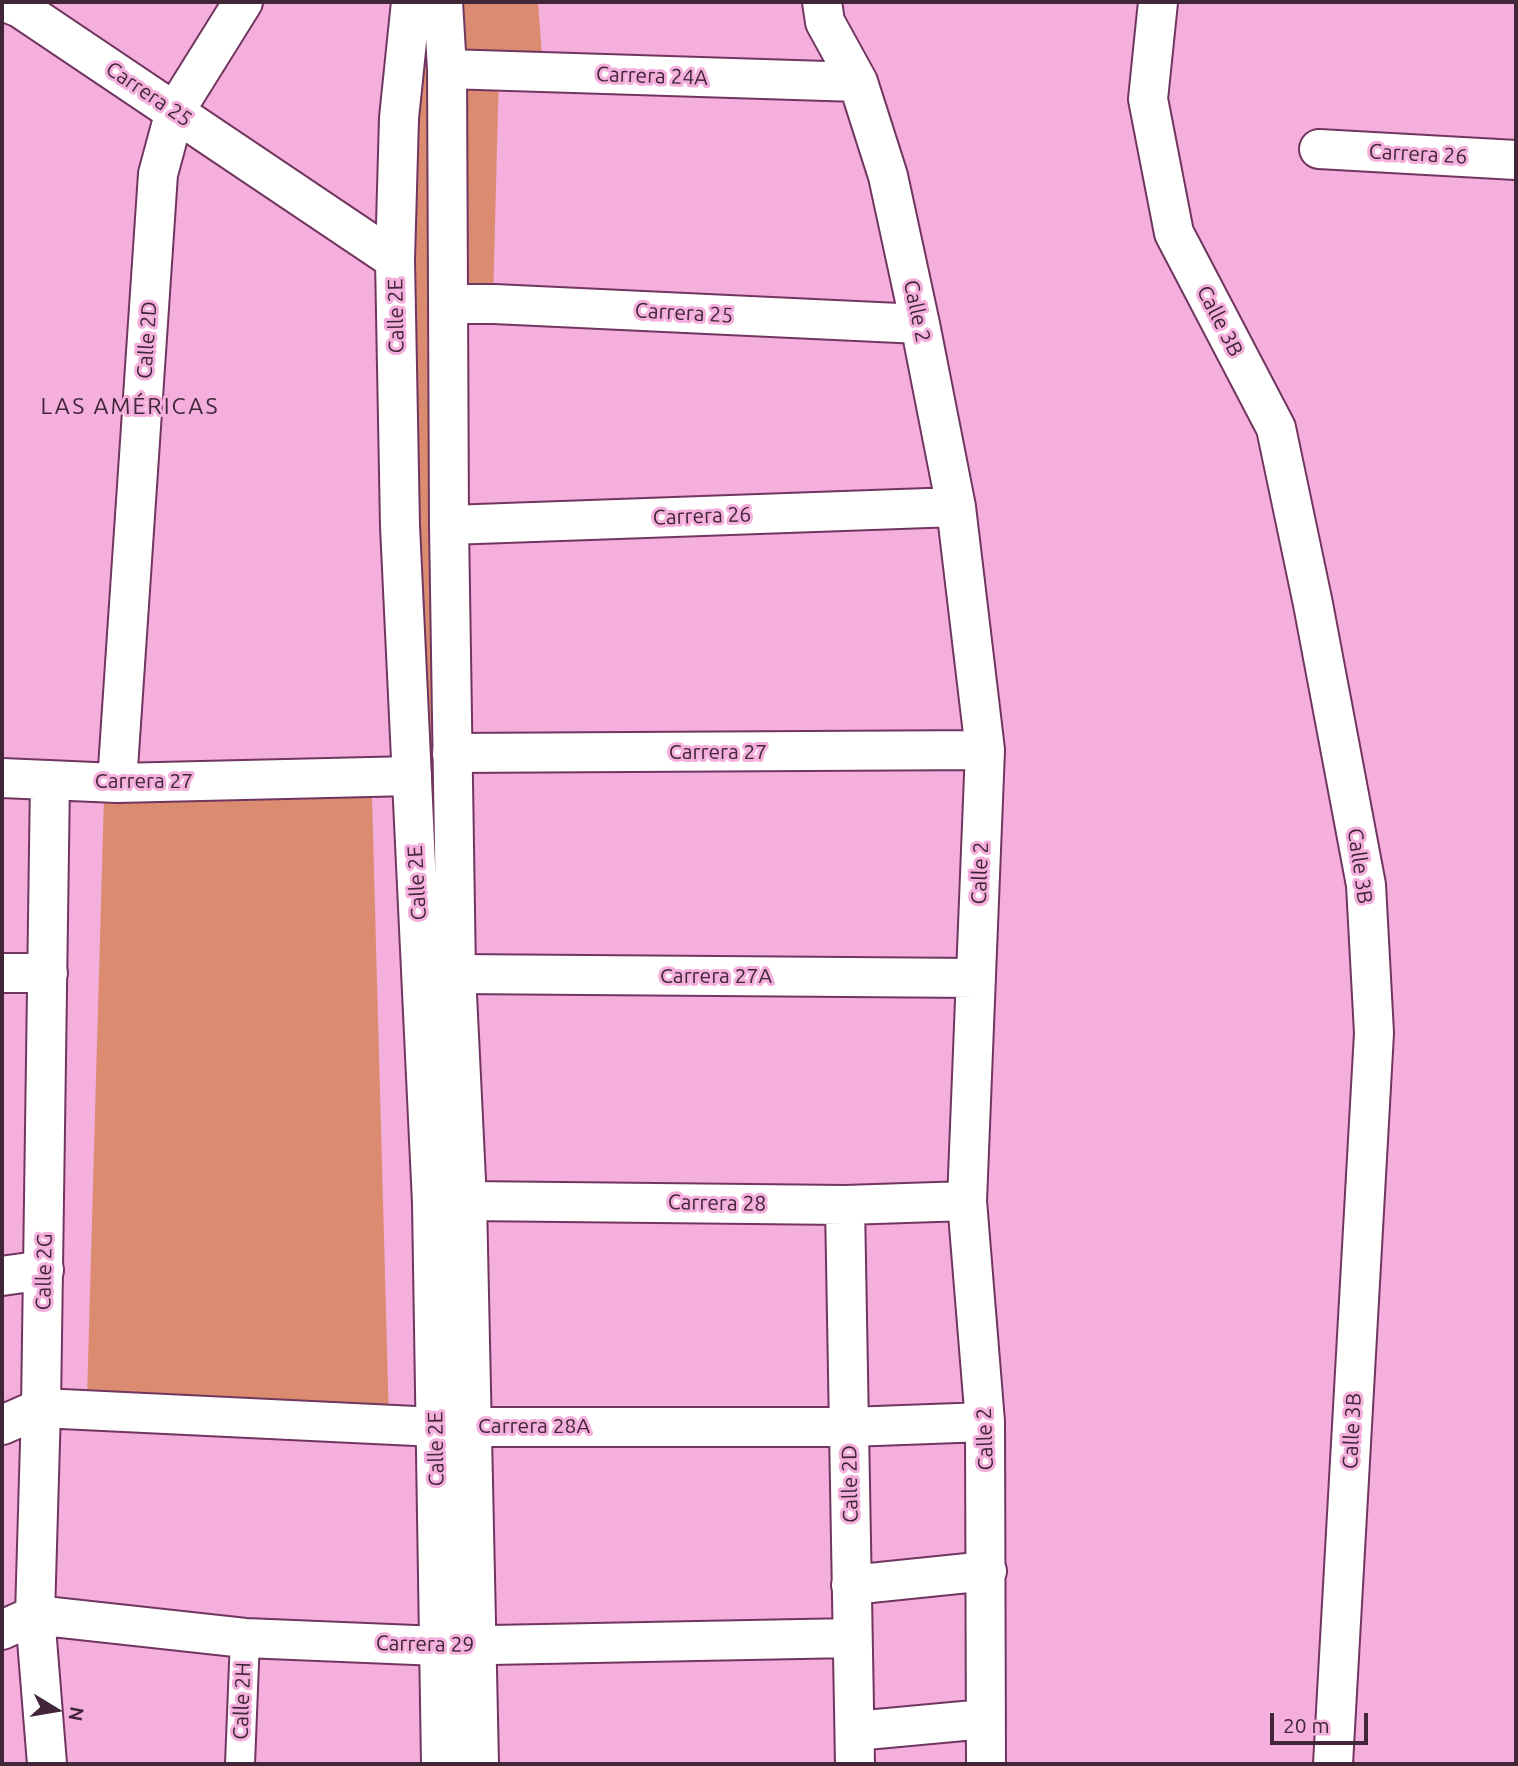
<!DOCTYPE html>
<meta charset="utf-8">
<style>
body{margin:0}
#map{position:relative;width:1518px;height:1766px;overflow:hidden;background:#f4afdc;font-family:Ubuntu,sans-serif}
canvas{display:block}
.frame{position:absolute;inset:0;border:4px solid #402638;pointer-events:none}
.north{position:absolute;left:21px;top:1675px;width:70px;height:70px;-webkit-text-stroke:5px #f4afdc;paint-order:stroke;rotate:101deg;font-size:19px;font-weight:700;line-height:28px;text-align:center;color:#402638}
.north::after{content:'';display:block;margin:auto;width:24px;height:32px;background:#402638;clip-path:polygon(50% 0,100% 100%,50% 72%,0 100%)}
.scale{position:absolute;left:1270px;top:1713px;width:98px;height:32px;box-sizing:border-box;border:4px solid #402638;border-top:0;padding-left:9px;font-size:21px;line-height:24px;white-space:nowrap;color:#402638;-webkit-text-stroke:5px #f4afdc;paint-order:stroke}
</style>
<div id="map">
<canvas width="1518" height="1766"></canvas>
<div class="frame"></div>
<div class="north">N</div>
<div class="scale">20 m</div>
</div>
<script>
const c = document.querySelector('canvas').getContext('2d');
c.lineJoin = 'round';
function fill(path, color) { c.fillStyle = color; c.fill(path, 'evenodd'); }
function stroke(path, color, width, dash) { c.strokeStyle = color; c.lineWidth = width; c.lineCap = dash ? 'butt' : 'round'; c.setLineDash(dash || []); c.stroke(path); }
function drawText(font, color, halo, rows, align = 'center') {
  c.font = font + ' Ubuntu,sans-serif'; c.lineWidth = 6; c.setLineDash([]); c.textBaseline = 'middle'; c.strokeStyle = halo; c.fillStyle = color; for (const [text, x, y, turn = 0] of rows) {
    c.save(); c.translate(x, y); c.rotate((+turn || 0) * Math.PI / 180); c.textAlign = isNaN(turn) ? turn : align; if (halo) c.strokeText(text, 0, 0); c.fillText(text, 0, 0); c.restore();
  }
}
fill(new Path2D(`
 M413,2H538L543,70L499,69L493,302L439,301L464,1202L404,532Z
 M104,796L372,798L389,1422L87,1398Z`), '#db8c70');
const pedestrian = new Path2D(`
 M240,1764L245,1638`);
const minor = new Path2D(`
 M5,2L20,8L395,260
 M822,2L825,22L858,82L888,176L920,324L956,507L985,750L967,1201L985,1422L986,1764
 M1158,2L1148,99L1174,233L1276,428L1313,604L1366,885L1374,1033L1333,1764
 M447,69L858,82
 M1319,149L1516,160
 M448,304H494L920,324
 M449,525L956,507
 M452,753L985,750
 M2,778L117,783L412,776
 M117,783L158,174L175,111L243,2
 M2,973H48
 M456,974L976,978
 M467,1201L845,1205L967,1201
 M845,1205L855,1764
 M2,1276L44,1270
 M2,1425L41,1408L436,1427H849L985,1422
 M851,1585L987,1571
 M2,1630L35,1615L245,1638L439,1646L852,1638
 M855,1731L985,1719
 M47,1764L35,1615L41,1408L50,780`);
const tertiary = new Path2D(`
 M411,2L399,118L395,260L400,526L432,1203L441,1764
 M443,2L447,69L449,525L456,974L467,1201L479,1764`);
stroke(pedestrian, '#71365f', 32);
stroke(minor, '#71365f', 42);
stroke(tertiary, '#71365f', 42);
stroke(pedestrian, '#fff', 28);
stroke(minor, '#fff', 38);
stroke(tertiary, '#fff', 38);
drawText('21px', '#402638', '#f4afdc', [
 ["Carrera 24A",652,76,2],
 ["Carrera 25",149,94,34],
 ["Carrera 26",1418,154,3],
 ["Calle 2",917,311,78],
 ["Carrera 25",684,313,3],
 ["Calle 2E",396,316,-91],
 ["Calle 3B",1220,321,63],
 ["Calle 2D",147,340,-86],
 ["Carrera 26",702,516,-2],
 ["Carrera 27",718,752],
 ["Carrera 27",144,781],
 ["Calle 3B",1360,866,82],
 ["Calle 2",980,873,-88],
 ["Calle 2E",417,883,-93],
 ["Carrera 27A",716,976],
 ["Carrera 28",717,1203,1],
 ["Calle 2G",44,1272,-89],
 ["Carrera 28A",534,1426],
 ["Calle 3B",1352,1431,-87],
 ["Calle 2",985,1439,-92],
 ["Calle 2E",436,1449,-91],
 ["Calle 2D",850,1484,-91],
 ["Carrera 29",425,1644,1],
 ["Calle 2H",242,1701,-88]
]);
c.letterSpacing = '2px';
drawText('23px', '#402638', '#f4afdc', [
 ["LAS AMÉRICAS",130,406]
]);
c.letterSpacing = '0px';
</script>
